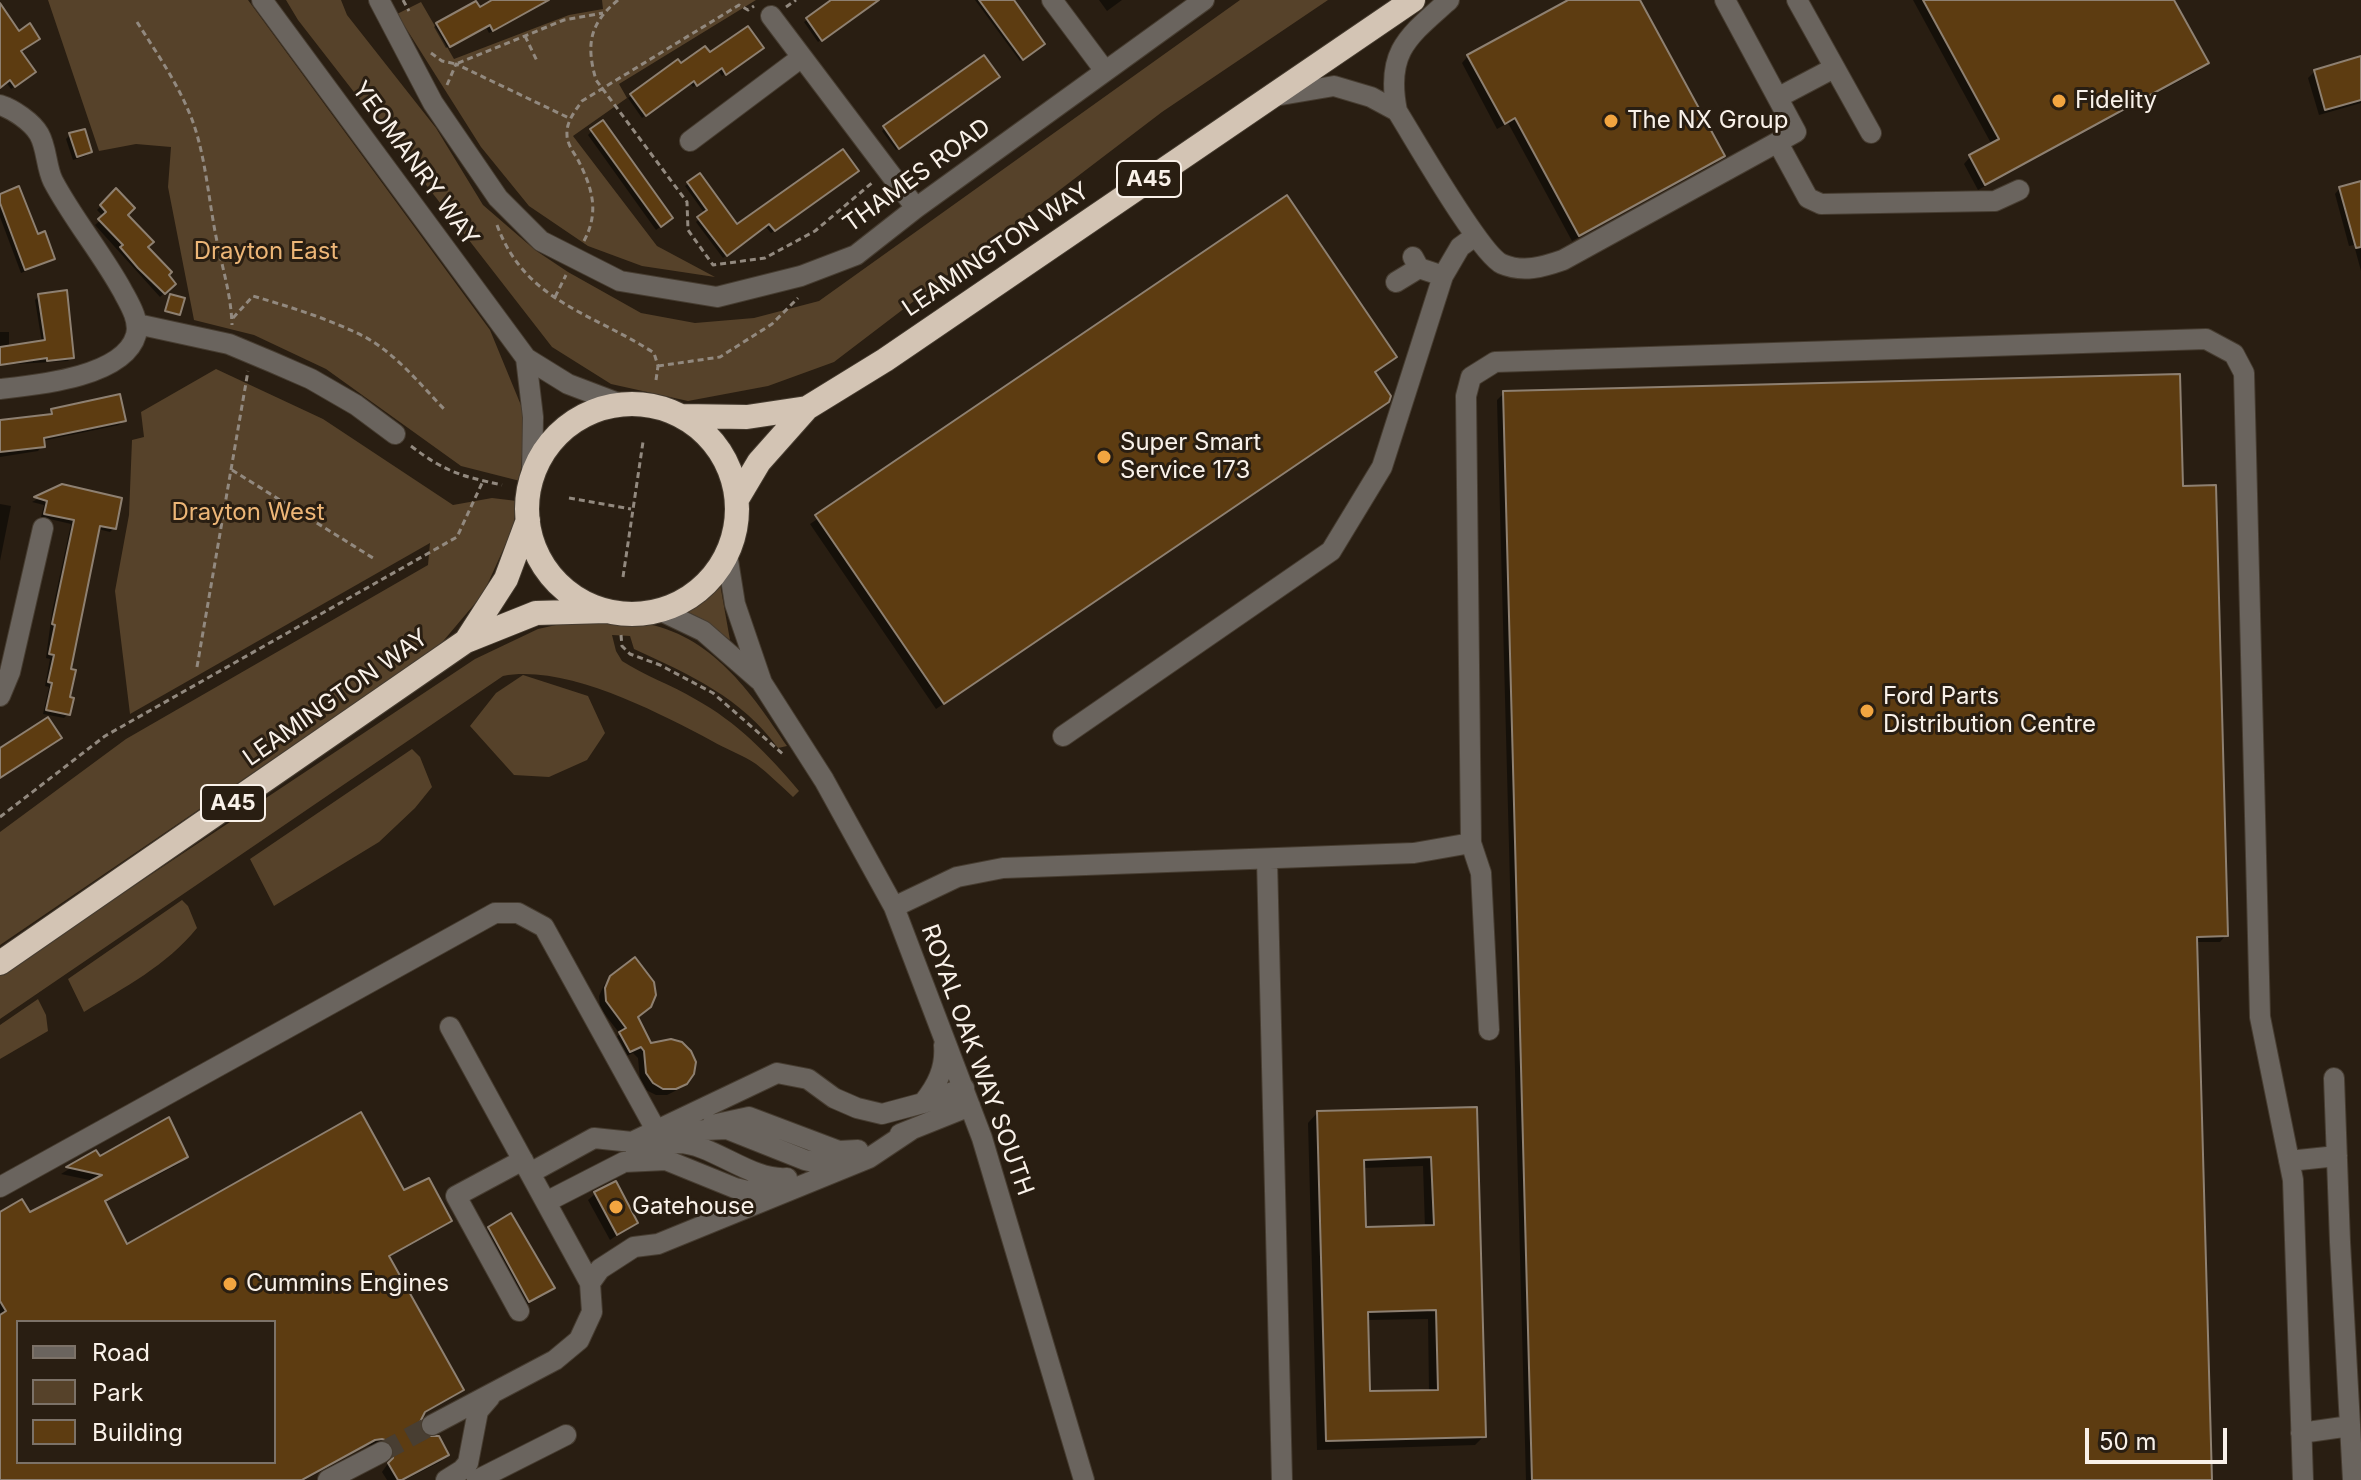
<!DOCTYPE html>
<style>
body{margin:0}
#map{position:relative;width:2361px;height:1480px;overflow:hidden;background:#291e12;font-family:Inter,sans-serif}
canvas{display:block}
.legend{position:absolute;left:16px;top:1320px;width:260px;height:144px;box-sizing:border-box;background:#291e12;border:2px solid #7c7268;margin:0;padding:10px 14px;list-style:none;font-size:24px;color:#f9f1e9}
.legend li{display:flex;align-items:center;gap:16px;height:40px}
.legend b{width:40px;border:2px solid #7c7268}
.scale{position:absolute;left:2085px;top:1428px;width:142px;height:36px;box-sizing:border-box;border:4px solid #f9f1e9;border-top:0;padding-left:10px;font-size:24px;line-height:28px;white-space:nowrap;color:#f9f1e9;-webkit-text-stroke:6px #291e12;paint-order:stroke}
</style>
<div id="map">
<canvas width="2361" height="1480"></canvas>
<ul class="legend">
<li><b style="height:10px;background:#6a645e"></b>Road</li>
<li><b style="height:22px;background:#56422a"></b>Park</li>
<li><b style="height:22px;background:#5d3c11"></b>Building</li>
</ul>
<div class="scale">50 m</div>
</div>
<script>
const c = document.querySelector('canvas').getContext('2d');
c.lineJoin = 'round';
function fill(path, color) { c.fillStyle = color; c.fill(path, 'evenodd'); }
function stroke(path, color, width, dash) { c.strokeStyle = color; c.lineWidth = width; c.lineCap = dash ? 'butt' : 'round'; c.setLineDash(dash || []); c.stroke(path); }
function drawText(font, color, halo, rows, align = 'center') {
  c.font = font + ' Inter,sans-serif'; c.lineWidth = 6; c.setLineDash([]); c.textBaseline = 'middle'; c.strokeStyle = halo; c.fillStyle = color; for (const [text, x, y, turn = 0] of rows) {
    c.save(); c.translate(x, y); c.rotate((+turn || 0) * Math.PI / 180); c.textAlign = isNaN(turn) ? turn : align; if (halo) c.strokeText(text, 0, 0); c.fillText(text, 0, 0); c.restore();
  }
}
fill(new Path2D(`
 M48,0H248L490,330L525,415L520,481L461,466L326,369L254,335L194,320L168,187L171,147L136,144L99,151Z
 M286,0H341L347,15L436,128L483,205L535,250L568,272L641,313L695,323L754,318L819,301L1240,0H1328L1162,112L834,362L768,386L688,401L611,384L552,347L298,20Z
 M602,0H756L619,84L627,98L573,136L657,246L715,277L642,266L588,246L529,206L481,147L397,14L421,2L454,59L569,15L603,9Z
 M216,369L323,419L453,505L492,498L517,501L513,528L483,594L439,646L0,945V832L126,739L428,565L430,543L130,714L115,591L129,515L132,440L144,437L141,412Z
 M716,583L720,584L730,640L704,620L682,609Z
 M574,621C597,622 620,620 642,623C711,634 751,692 787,746L778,748C742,698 689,674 634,649L630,636L612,635L616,651L622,661C645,676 672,685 695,699C737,722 768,754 799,791L793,797C781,786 769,774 756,764C743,755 726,749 712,741C657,712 566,664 503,676L0,1019V975L475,659L538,629Z
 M523,675L588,696L605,733L587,760L549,777L514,775L470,726L496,693Z
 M412,749L420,757L432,787L415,808L379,842L274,906L250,859Z
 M182,900L188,906L197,928C166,966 125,987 84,1012L68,979Z
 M38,999L46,1015L48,1031L0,1059V1025Z`), '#56422a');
fill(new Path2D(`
 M497,0H541L539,5L489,33L486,27L446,48L434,27L437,24L479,10Z
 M834,0H877L818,42L804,22Z
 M975,0H1011L1040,46L1020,61Z
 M1099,0H1122L1107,11Z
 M1573,0H1637L1722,156L1715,163L1572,241L1508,123L1497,129L1462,63L1468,56Z
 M1913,0H2172L2206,63L2200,70L1978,190L1964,164L1970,157L1992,145Z
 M0,6L30,75L11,89L6,82L0,87Z
 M758,51L722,76L718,70L693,87L690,83L642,118L628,98L681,66L710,55Z
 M2361,58V103L2319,115L2308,78L2315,71Z
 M994,79L896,150L882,131L885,128Z
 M592,131L667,222L656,230L588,135Z
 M70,135L90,152L86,156L73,160L66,139Z
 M854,174L771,233L765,226L723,258L696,222L705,214L685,186L689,183L737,227Z
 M2361,183V271L2354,245L2349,246L2335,194L2340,188Z
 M116,191L125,215L145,247L174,284L160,297L95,225L104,217L97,210Z
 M0,196L53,258L49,262L21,273L0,217Z
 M1287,198L1395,357L1374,373L1387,401L936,709L810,524Z
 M39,296L72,357L68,361L0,365V332H9V348L42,343L35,300Z
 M1504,393L2181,488L2226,935L2220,942H2196L2210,1480H1526L1497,400Z
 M52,411L124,420L119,425L42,441V446L38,451L0,457V422L48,415Z
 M62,486L114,528L110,532L98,529L68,670V714L64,718L43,714L49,687L45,686L50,659L46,658L52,612L71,524L41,517L44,505L32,502Z
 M0,504L11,506L0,561Z
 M611,977L650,1046L685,1083L677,1090L667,1095H656L646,1090L640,1080L638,1058L633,1053L623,1058L613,1040L620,1034L600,1008L599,996L604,985Z
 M1475,1109L1484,1436L1475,1445L1317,1450L1308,1123L1317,1113ZM1423,1166L1425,1228L1364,1230L1362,1168ZM1428,1319L1429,1392L1368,1393L1367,1320Z
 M95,1153L99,1158L186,1156L179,1164L104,1203L126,1247L403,1193L450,1221L442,1228L387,1258L461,1390L454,1397L421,1415L417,1424L419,1433L447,1455L440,1462L405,1480H387L382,1472L389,1462L387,1452L376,1445L366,1446L305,1480H0V1213L29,1215L94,1181L61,1174ZM18,1322H274V1462H18Z
 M615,1183L636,1222L610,1240L588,1200L595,1194Z
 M489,1229L552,1288L545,1295L522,1307L482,1235Z`), '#0007');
const building = new Path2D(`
 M492,0H549L493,31L490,25L450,47L436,23L476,1L480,7Z
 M831,0H879L822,41L806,18Z
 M979,0H1014L1045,44L1023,60Z
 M1568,0H1640L1725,156L1579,236L1515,118L1505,124L1467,55Z
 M1923,0H2174L2209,63L1985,185L1969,155L1999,139Z
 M0,3L19,31L30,23L40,39L21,51L36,72L15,87L10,80L0,88Z
 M748,26L764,48L726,75L722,68L697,86L694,81L646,116L630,94L678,59L681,63L705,46L710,52Z
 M984,55L1000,77L899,149L883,126Z
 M2361,56V100L2325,110L2314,70Z
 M603,120L673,218L661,227L590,129Z
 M85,129L92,152L77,157L69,133Z
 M843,149L859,171L775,231L769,224L727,256L697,217L707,210L687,182L700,173L737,224Z
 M2361,181V247L2356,248L2339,187Z
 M19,186L38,234L45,231L55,259L25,270L0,203V194Z
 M116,188L135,208L128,215L154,242L148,247L172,272L169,275L176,284L165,294L138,268L120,247L123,245L98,219L106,212L100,205Z
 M1287,195L1397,357L1375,372L1391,396L1389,402L944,704L815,515Z
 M67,290L74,358L47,361V358L0,365V347L45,340L38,294Z
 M170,294L185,298L180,315L165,311Z
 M2180,374L2183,486L2216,485L2228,936L2197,937L2212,1480H1532L1503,391Z
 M120,394L126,421L44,438L45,447L0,452V420L52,414L51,409Z
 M62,484L122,498L116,529L100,526L71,669L76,670L70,697L74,698L70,715L46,710L52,683L48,682L54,655L49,654L55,625L52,624L74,520L44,514L47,501L34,497Z
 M48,717L62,738L0,778V748Z
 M635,957L654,982L656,995L651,1007L638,1017L651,1043L671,1039L682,1042L691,1051L696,1062L694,1074L687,1084L676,1089H663L653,1083L646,1073L644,1051L641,1047L630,1052L619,1032L626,1028L606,1001L605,988L610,976Z
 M1477,1107L1486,1437L1326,1441L1317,1111ZM1431,1157L1434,1225L1366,1227L1364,1160ZM1436,1310L1438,1390L1370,1391L1368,1312Z
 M361,1112L404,1190L429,1178L452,1221L389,1256L464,1390L425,1412L419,1424L421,1432L426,1436H439L449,1455L402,1480H398L388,1463L393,1458L394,1447L388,1441L382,1439L375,1440L302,1480H0V1315L6,1311L0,1301V1212L22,1199L30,1212L102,1175L66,1167L96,1150L100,1156L169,1117L188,1157L105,1201L127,1244ZM18,1322H274V1462H18Z
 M616,1181L638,1223L617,1235L594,1192Z
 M511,1213L555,1288L529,1302L488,1227Z`);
fill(building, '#5d3c11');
stroke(building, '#8e8071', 2);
stroke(new Path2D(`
 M382,1452L432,1425`), '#483e32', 20, [20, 10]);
const minor = new Path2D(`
 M262,0L526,358L568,384L626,406
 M379,0L433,103L498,198L541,241L620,281L717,297L801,276L856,255L916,208L1204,0
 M1052,0L1105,71
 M1449,0C1409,36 1385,51 1397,111C1414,138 1480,254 1502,264C1523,273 1543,267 1563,260L1796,132L1725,0
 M1797,0L1871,133
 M771,16L916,208
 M1275,96L1334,86L1371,97L1397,111
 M1779,97L1834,68
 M0,105C13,109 32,122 39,134C47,148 46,167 53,181C73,219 101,252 122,290C129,303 140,320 136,335C124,377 37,385 0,389
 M690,141L802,57
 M1778,143L1808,198L1821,204L1995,201L2019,190
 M1413,257L1419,268L1443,276
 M1396,282L1419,268
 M137,324L229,344L272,362L311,379L356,405L395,434
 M526,358L533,417L532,478
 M727,554L735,604L762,683L824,780L894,907L982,1138L1084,1480
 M659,610L703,631L759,680
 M0,696L10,672L43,528
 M1063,736L1331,551L1382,467L1443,276L1460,247L1475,236
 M1471,843L1481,873L1489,1030
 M1267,859L1282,1480
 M894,907L957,877L1003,868L1414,853L1471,843L1466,396L1471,377L1495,362L2206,339L2234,354L2244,373L2260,1017L2293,1180L2303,1480
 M450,1027L590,1283
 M2334,1078L2340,1242L2353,1480
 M923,1103C937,1086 946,1068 944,1045
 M712,1125L749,1117L839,1151L858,1150
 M900,1134L970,1106
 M677,1139L704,1130L727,1129L805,1160L818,1163L831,1161
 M635,1156C649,1150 663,1144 678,1143C712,1143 750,1181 787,1178
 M2289,1161L2337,1156
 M530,1173L594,1138L632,1142L777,1073L808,1079L834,1098L857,1108L882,1114L923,1103L964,1088
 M0,1187L495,913H518L544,927L656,1130
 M546,1202L624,1162L666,1160L735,1188L748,1191L781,1181
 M519,1311L456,1196L523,1160
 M432,1425L555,1360L579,1340L592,1312L590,1283L600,1269L634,1247L658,1244L869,1158L911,1130
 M2301,1433L2350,1426
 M328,1480L382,1452
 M446,1480L462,1470L468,1463L478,1411L490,1397
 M477,1480L566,1435`);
const highway = new Path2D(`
 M527 509a105 105 0 1 1 210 0a105 105 0 1 1-210 0Z
 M682,416L747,417L807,408
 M737,499L759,462L807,408L885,360L1413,0
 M466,641L506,579L528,520
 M0,963L466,641L536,613L607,611`);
stroke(minor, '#463c30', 22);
stroke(highway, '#463c30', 26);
stroke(new Path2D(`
 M403,0L409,11
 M618,0C589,24 586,45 596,80L687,202L688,230L713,265L765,258L815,231L873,182
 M786,7L796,0
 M137,22C158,55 181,88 194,125C207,164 209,206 218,246C224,274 231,296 232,325
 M525,36L537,61
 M431,53L442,61L456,64L564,20L603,13
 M447,85L456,64L569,118
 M497,225C525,302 593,313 654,353L658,366L656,380
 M584,241C600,211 592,187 577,158C573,152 567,143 567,135C566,122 575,111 582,101L739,5L748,10L754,6
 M555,297L566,275
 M233,318L253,296C290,307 330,319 365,337C396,354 420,384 444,409
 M658,366L720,357L772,324L798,298
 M411,446C445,472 461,476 502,485
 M232,470L373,558
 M569,498L631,509
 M623,577L643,442
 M621,635L622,646L630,654L660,665L713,693L784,755
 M197,667L248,371
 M0,817L105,736L457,537L483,481`), '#92897f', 3, [6, 4]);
stroke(minor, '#6a645e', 20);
stroke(highway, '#d3c4b4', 24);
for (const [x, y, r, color] of [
 [2059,101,8,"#f2a540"],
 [1611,121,8,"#f2a540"],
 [1104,457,8,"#f2a540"],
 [1867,711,8,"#f2a540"],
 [616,1207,8,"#f2a540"],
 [230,1284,8,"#f2a540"]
]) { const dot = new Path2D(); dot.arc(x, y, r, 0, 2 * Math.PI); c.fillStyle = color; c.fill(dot); stroke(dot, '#291e12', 3); }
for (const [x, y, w] of [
 [1149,179,64],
 [233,803,64]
]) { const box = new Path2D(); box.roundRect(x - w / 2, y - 18, w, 36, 6); c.fillStyle = '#291e12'; c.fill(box); stroke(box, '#f9f1e9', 2); }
drawText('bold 22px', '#f9f1e9', null, [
 ["A45",1149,179],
 ["A45",233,803]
]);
drawText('24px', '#f9f1e9', '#291e12', [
 ["Fidelity",2075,101],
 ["The NX Group",1627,121],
 ["Super Smart",1120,443],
 ["Service 173",1120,471],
 ["Ford Parts",1883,697],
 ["Distribution Centre",1883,725],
 ["Gatehouse",632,1207],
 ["Cummins Engines",246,1284]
], 'left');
drawText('24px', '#f9f1e9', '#291e12', [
 ["YEOMANRY WAY",415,164,54],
 ["THAMES ROAD",917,176,-36],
 ["LEAMINGTON WAY",996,250,-34],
 ["LEAMINGTON WAY",336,698,-35],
 ["ROYAL OAK WAY SOUTH",977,1060,70]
]);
drawText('24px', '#edb677', '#291e12', [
 ["Drayton East",266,252],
 ["Drayton West",248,513]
]);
</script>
